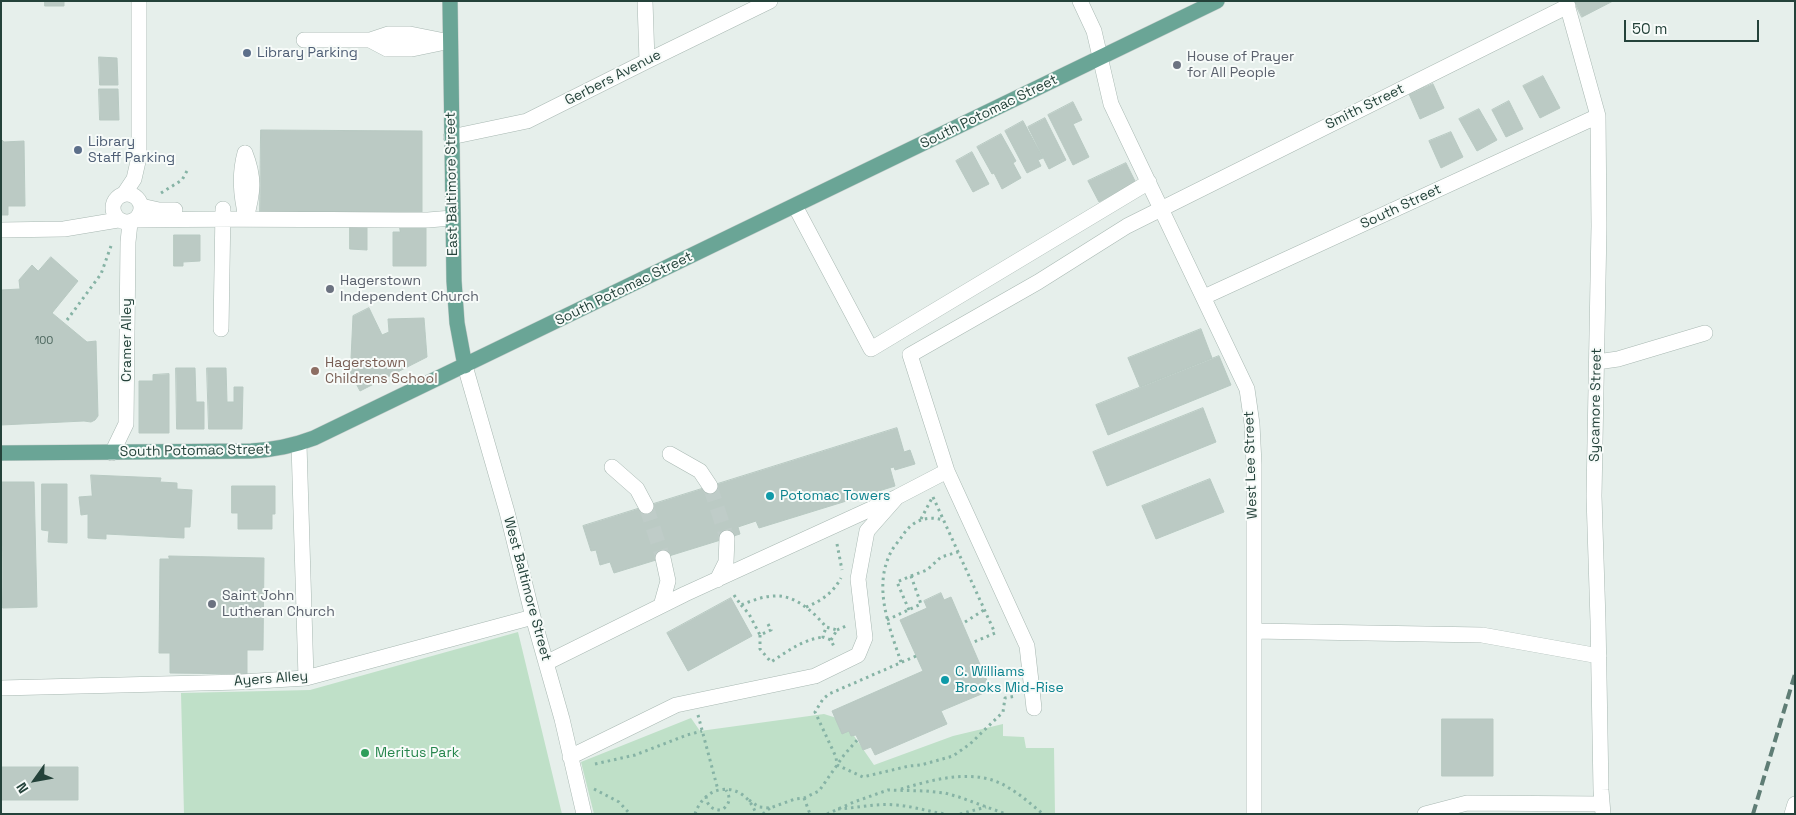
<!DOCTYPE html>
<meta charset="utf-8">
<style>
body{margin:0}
#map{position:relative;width:1796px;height:815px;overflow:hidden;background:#e6efeb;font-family:"Space Grotesk",sans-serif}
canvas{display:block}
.frame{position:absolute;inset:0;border:2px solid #24423a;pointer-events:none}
.north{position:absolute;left:10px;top:755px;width:50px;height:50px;-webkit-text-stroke:4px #f7fbf9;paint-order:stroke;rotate:238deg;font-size:14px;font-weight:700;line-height:20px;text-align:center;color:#24423a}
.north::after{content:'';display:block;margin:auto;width:18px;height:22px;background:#24423a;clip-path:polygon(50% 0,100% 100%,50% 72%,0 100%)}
.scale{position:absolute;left:1624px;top:20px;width:135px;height:22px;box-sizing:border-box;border:2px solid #24423a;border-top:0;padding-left:6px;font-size:15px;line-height:18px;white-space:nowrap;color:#24423a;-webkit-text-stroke:4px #f7fbf9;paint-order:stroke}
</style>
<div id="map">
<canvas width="1796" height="815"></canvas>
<div class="frame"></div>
<div class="north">N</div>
<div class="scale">50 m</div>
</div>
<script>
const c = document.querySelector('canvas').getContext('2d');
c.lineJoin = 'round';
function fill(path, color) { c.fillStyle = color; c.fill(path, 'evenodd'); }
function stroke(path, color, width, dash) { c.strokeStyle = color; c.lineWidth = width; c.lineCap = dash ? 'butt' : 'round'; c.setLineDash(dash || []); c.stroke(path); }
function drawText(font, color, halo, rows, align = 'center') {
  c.font = font + ' "Space Grotesk",sans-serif'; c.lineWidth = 4; c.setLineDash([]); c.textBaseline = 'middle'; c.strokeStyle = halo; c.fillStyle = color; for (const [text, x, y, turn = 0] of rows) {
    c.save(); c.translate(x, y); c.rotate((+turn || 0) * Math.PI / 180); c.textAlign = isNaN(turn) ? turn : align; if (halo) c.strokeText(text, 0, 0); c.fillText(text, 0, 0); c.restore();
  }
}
fill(new Path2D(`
 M518,632L562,814H184L181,693L310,690Z
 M824,714L843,720L874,765L953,736L1003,724V736L1024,737L1026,748H1054L1055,814H594L581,762L691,718L700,731Z`), '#bfe0c8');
const building = new Path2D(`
 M45,1H64V6H45Z
 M1574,1H1613L1582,17Z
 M99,57L117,58L118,85H100Z
 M1543,76L1560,108L1540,118L1523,86Z
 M1433,84L1444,108L1420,119L1409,94Z
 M99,89H118L119,120H100Z
 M1509,101L1523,129L1506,137L1492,110Z
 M1073,102L1082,120L1073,124L1089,157L1073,165L1048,115Z
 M1479,109L1497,140L1477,151L1459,119Z
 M1045,118L1066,160L1049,169L1028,127Z
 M1023,121L1043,158L1038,160L1041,166L1027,173L1005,131Z
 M261,130L422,131V215L260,214Z
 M1451,132L1463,157L1441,168L1429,141Z
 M1001,134L1016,161L1013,163L1021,178L1002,189L994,173L992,174L977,147Z
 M1,139L4,142L24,141L25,206H8V215H1Z
 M972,152L989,184L973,192L956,161Z
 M1126,163L1136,183L1099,202L1088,181Z
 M350,226H367V250L350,249Z
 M400,228H426V266H393V232H400Z
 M174,235H200V261L183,262V266H174Z
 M51,257L78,281L52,313L87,342L96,341L98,416L95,420L91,422L84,421L1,425V290L20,289L19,280L32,265L38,271Z
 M369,308L382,335L389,332L388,319L424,318L427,357L360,391L349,370L355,367L351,359L353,316Z
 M1201,329L1212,358L1140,387L1128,358Z
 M1219,356L1231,385L1108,435L1096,405Z
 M176,368H195L196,402H204V429H177Z
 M207,368H226L227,402H234V387H243L242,429H209Z
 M169,374V433H139V381H153V375Z
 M1203,408L1216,442L1107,486L1093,452Z
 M897,428L904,452L910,450L915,464L895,470L894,467L890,468L895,486L759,528L756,521L738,527L740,534L614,573L610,562L600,565L596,550L591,551L583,526Z
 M91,475L161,478L160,482L177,483V489L192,490L190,527H184V538L106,534V539L88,538V514L81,515L79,497L92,496Z
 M1210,479L1224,512L1156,539L1142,506Z
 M1,482H34L37,607L3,608Z
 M42,484H67V543L48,542L49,531L42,530Z
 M232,486H275V514H272V529H238V513H232Z
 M169,556L264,558L263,650H247V674L170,673V653H159L160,559H169Z
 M941,593L944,600L951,597L991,690L941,711L947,724L875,755L871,747L863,750L856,735L851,736L849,731L842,734L832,711L923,671L900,620L927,608L924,601Z
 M731,598L752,636L688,671L667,633Z
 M1442,719H1493V776H1442Z
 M1,767H78V800H1Z`);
fill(building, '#bbcac4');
stroke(building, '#b8c9c2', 1);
stroke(new Path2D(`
 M710,486L727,538
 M646,506L663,558`), '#bfccc8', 15, [15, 8]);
const minor = new Path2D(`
 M645,1L647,61
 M1080,1L1094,31L1111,104L1247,389L1252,424L1254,464V814
 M1566,1L1598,116L1599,226L1594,496L1598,621L1601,790L1603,814
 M304,40H370L388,34H410L450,42
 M370,40L387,49H412L441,43
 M451,137L527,121L647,61L770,1
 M245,153C255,178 253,193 246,218
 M245,153C239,175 241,195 246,217
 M113 208a14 14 0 1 1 28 0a14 14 0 1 1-28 0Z
 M124,194L134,179L139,157V1
 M141,206L159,210H175
 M795,206L871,349L1149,182
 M136,220C233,218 331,220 428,220L452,218
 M1,230L64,229L118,220
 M1204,297L1598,116
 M221,329L223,209
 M1597,362L1618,359L1705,333
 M465,366L507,512L533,617L562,719L584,814
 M299,444L306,678
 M112,453L126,424L128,242L130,223
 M670,454L700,471L710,486
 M612,467L637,489L646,506
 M717,580L726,562L727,538
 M661,606L668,581L663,558
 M1254,631L1482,635L1599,656
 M546,663L685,594L897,497L947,471
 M1,688L241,682L306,678L533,617
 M1034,708L1027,646L947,471L910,355L1038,282L1127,226L1568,6
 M570,757L676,705L815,676L858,655L865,638L858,579L867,531L897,497
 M1425,814L1467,803L1602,804
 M1792,814L1795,804`);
const major = new Path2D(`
 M450,1L454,281L457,323L465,366
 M1,453L251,451C273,450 293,446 314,438L1217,1`);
stroke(minor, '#a8b8b2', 16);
stroke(major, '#c2cac8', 16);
stroke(new Path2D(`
 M161,193L182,180L188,169
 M67,320L101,274L111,246
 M933,497L995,633L974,642
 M921,519L932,498
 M837,544L842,570
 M911,576L927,570L941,557L958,552
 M734,595L741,605C751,601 763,596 775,596C795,595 814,612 826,627
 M741,605L749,614L760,635L771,630L767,622
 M806,607C821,601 833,593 841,578
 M887,620L921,604L911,576L897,582L909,610
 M965,622L984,610
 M837,630L848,625
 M760,635V649L771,662C788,651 802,640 823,637
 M831,640L837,630L826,627L823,637L831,640L835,649
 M916,656L829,694L823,699L815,712L836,757L837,765L863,777L909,766L921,765L953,756L970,744L1003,712L1005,698L1016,696
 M901,662C890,629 873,589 890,554C893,547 899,541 903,535C912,521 926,515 943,520
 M698,715L718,790
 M595,764L635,755L687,735L702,731
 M594,789L619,802L630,814
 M901,789C935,779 977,767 1009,788C1021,795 1032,805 1043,814
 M706,796C707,806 712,810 722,810C730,804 731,798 726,790
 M804,798L810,814
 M749,800L759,807L770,808L795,799L804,798L819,791L844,755L858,739
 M838,809C858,808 876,803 896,805C913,806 929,812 946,814
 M695,814C706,781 745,781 756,814
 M763,814L770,808
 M827,814L854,802L888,790L926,791L945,793L959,797L1006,814
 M960,814L986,807`), '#86b3a5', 3, [2.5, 4]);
stroke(minor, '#fff', 15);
stroke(major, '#6aa596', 15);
stroke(new Path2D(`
 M1753,814L1795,674`), '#5f7d75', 4, [10, 5]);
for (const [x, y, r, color] of [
 [247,53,5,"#5c6f8a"],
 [1177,65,5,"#6b7280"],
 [78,150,5,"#5c6f8a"],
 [330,289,5,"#6b7280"],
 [315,371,5,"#8d6e63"],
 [770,496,5,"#0f9aa8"],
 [212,604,5,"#6b7280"],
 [945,680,5,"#0f9aa8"],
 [365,753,5,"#2e9e5b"]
]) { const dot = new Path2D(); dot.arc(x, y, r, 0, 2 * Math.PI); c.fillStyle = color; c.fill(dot); stroke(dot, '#f7fbf9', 2); }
drawText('11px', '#4a645c', null, [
 ["100",44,341]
]);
drawText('14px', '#4e5e75', '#f7fbf9', [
 ["Library Parking",257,53],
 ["Library",88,142],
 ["Staff Parking",88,158]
], 'left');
drawText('14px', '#5b616d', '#f7fbf9', [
 ["House of Prayer",1187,57],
 ["for All People",1187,73],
 ["Hagerstown",340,281],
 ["Independent Church",340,297],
 ["Saint John",222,596],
 ["Lutheran Church",222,612]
], 'left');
drawText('14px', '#24423a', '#f7fbf9', [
 ["Gerbers Avenue",613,78,-27],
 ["Smith Street",1365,107,-26],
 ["South Potomac Street",989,112,-26],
 ["East Baltimore Street",452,184,-91],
 ["South Street",1401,207,-25],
 ["South Potomac Street",624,289,-26],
 ["Cramer Alley",127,340,-90],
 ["Sycamore Street",1596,405,-89],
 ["South Potomac Street",195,451,-1],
 ["West Lee Street",1251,465,-92],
 ["West Baltimore Street",527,589,75],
 ["Ayers Alley",271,679,-4]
]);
drawText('14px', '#785e54', '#f7fbf9', [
 ["Hagerstown",325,363],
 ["Childrens School",325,379]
], 'left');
drawText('14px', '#0d838f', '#f7fbf9', [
 ["Potomac Towers",780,496],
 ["C. Williams",955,672],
 ["Brooks Mid‐Rise",955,688]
], 'left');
drawText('14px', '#27864d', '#f7fbf9', [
 ["Meritus Park",375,753]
], 'left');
</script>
